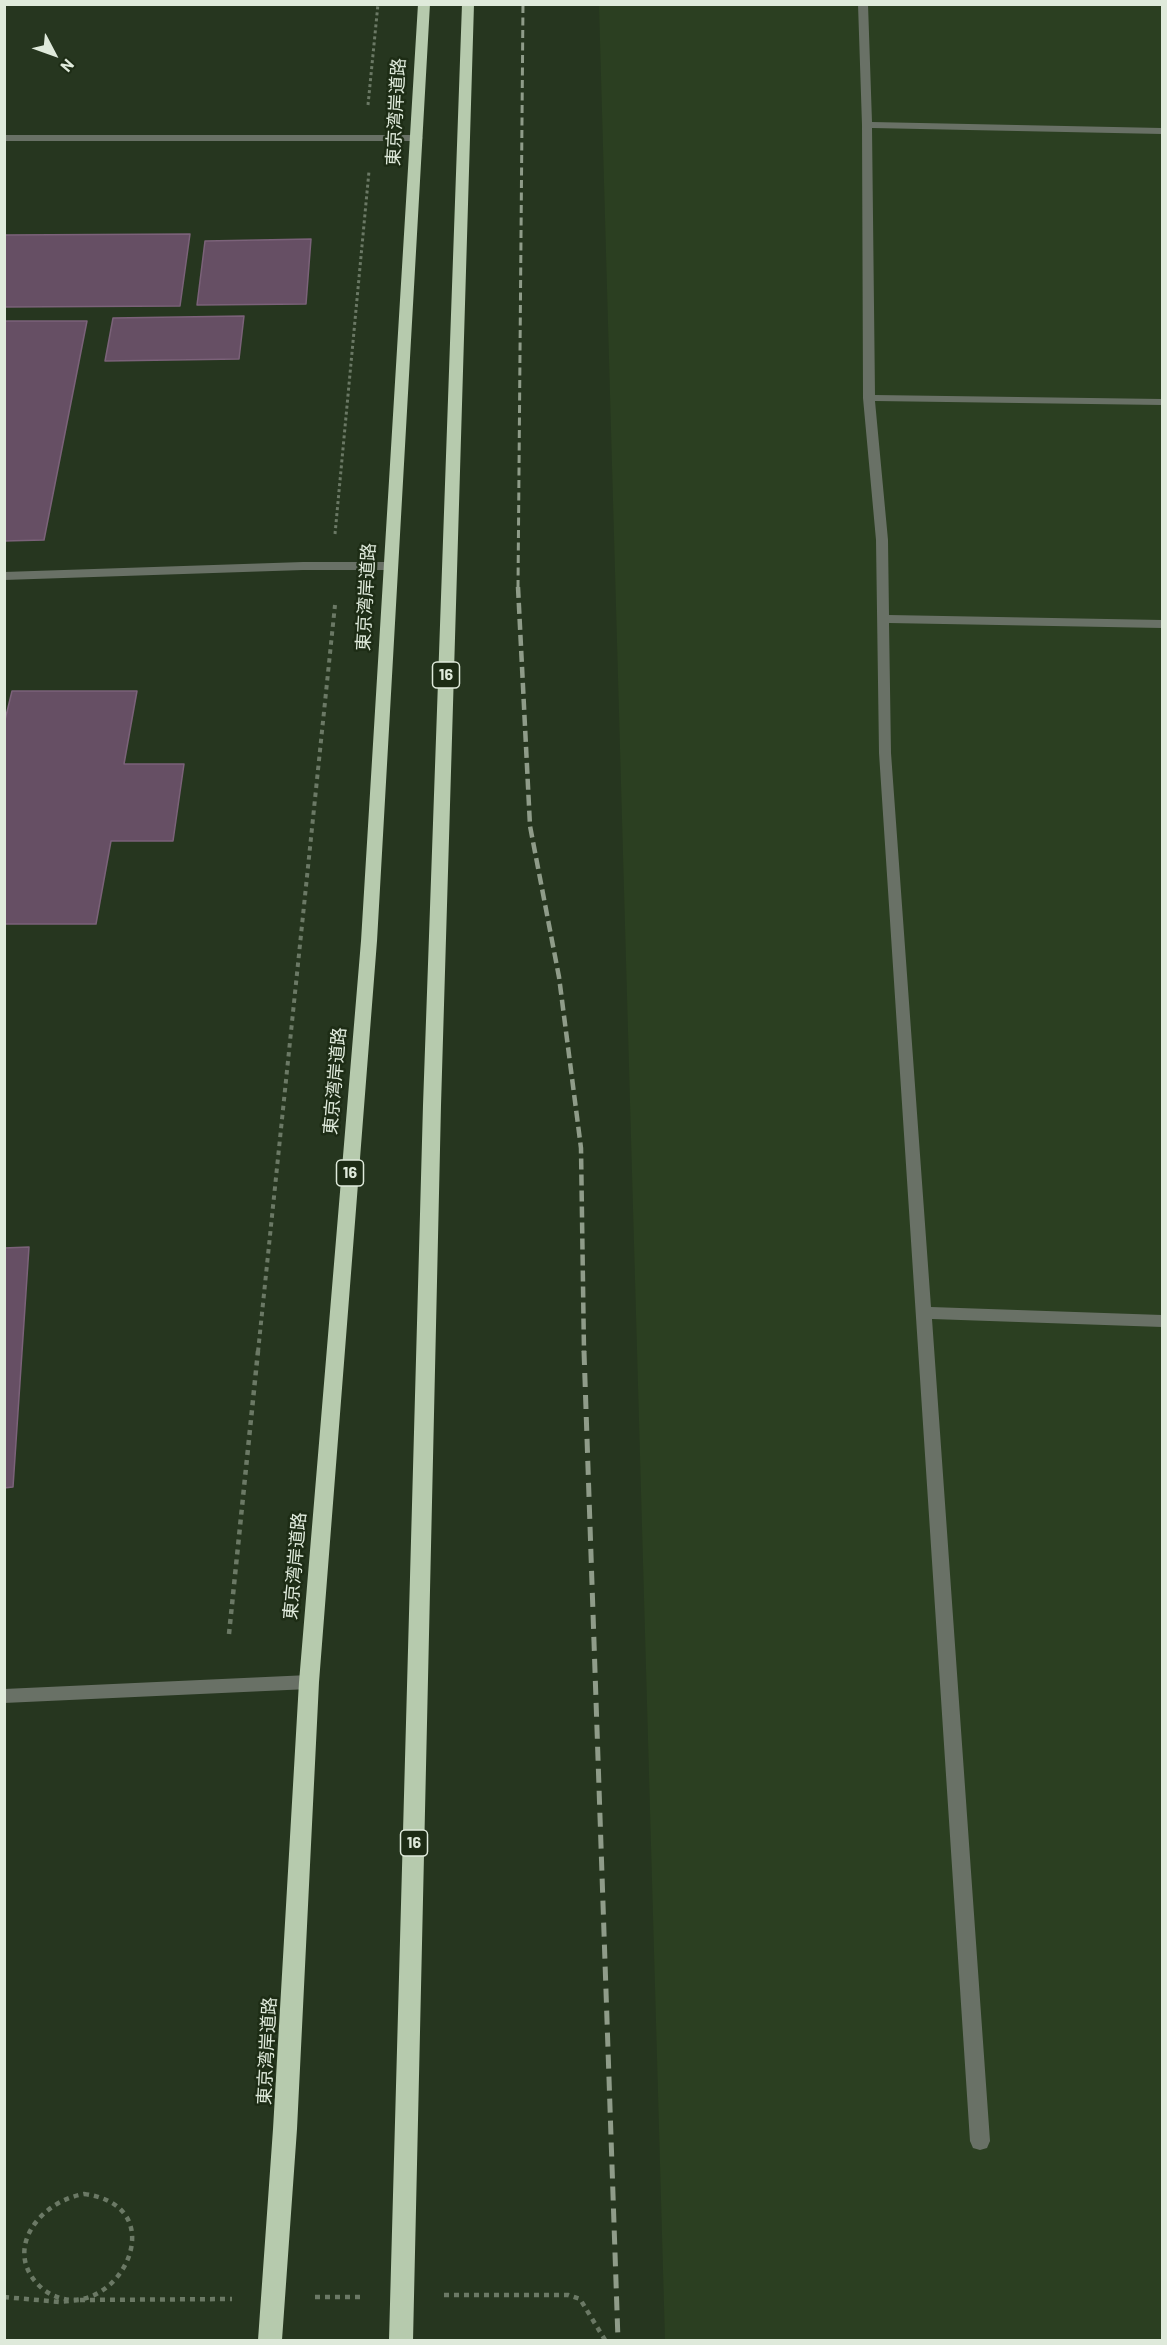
<!DOCTYPE html>
<meta charset="utf-8">
<style>
body{margin:0}
#map{position:relative;width:1167px;height:2345px;overflow:hidden;background:#26361f;font-family:Barlow,sans-serif}
canvas{display:block}
.frame{position:absolute;inset:0;border:6px solid #dfeadb;pointer-events:none}
.north{position:absolute;left:24px;top:24px;width:60px;height:60px;-webkit-text-stroke:4px #1d2c15;paint-order:stroke;rotate:131deg;font-size:16px;font-weight:700;line-height:24px;text-align:center;color:#dfeadb}
.north::after{content:'';display:block;margin:auto;width:21px;height:27px;background:#dfeadb;clip-path:polygon(50% 0,100% 100%,50% 72%,0 100%)}
</style>
<div id="map">
<canvas width="1167" height="2345"></canvas>
<div class="frame"></div>
<div class="north">N</div>
</div>
<script>
const c = document.querySelector('canvas').getContext('2d');
c.lineJoin = 'round';
function fill(path, color) { c.fillStyle = color; c.fill(path, 'evenodd'); }
function stroke(path, color, width, dash) { c.strokeStyle = color; c.lineWidth = width; c.lineCap = dash ? 'butt' : 'round'; c.setLineDash(dash || []); c.stroke(path); }
function drawText(font, color, halo, rows, align = 'center') {
  c.font = font + ' Barlow,"Noto Sans JP",sans-serif'; c.lineWidth = 5; c.setLineDash([]); c.textBaseline = 'middle'; c.strokeStyle = halo; c.fillStyle = color; for (const [text, x, y, turn = 0] of rows) {
    c.save(); c.translate(x, y); c.rotate((+turn || 0) * Math.PI / 180); c.textAlign = isNaN(turn) ? turn : align; if (halo) c.strokeText(text, 0, 0); c.fillText(text, 0, 0); c.restore();
  }
}
fill(new Path2D(`
 M599,5H1162V2340H665Z`), '#2b3f21');
const building = new Path2D(`
 M190,234L180,306L4,307V235Z
 M311,239L306,304L197,305L205,241Z
 M244,316L239,359L105,361L113,318Z
 M4,321H87L44,540L4,541Z
 M12,691H137L124,764H184L173,841H111L96,924H4V724Z
 M29,1247L13,1487L4,1488V1248Z`);
fill(building, '#664f64');
stroke(building, '#7b6279', 1.5);
stroke(new Path2D(`
 M368,105L378,4
 M335,534L369,171`), '#6b7965', 3, [3, 3]);
stroke(new Path2D(`
 M258,1352L335,605`), '#6b7965', 4, [4.5, 4.5]);
stroke(new Path2D(`
 M229,1634L258,1351
 M84,2194C183,2207 109,2336 44,2290C0,2254 37,2202 84,2194Z
 M444,2295H568L580,2299L605,2340
 M4,2297L60,2302L80,2300
 M315,2297H361
 M80,2300L232,2299`), '#6b7965', 4.5, [5, 5]);
fill(new Path2D(`
 M858,4H868L872,122L1162,128V134L872,128L875,395L1162,399V405L875,401L888,540L889,615L1162,620V628L889,623L891,753L931,1307L1162,1315V1327L932,1319L990,2141L987,2148L980,2150L973,2148L970,2141L879,753L876,540L863,398L862,125Z
 M4,135H418L423,138L418,141H4Z
 M303,562H391L397,566L391,570H303L4,580V572Z
 M309,1675L315,1677L318,1682L315,1687L309,1689L4,1703V1689Z`), '#697166');
fill(new Path2D(`
 M418,4H430L377,941L319,1682L297,2129L282,2340H258L273,2129L299,1682L361,941Z
 M462,4H474L441,1105L413,2340H389L423,1105Z`), '#b6caad');
stroke(new Path2D(`
 M518,588L523,4`), '#8f9c89', 3, [8, 4.5]);
stroke(new Path2D(`
 M518,587L530,826L559,977L581,1148L584,1352`), '#8f9c89', 4.5, [11, 5]);
stroke(new Path2D(`
 M584,1351L618,2340`), '#8f9c89', 5, [14, 8]);
for (const [x, y, w] of [
 [446,675,27],
 [350,1173,27],
 [414,1843,27]
]) { const box = new Path2D(); box.roundRect(x - w / 2, y - 13, w, 26, 4.5); c.fillStyle = '#1d2c15'; c.fill(box); stroke(box, '#dfeadb', 1.5); }
drawText('bold 16px', '#dfeadb', null, [
 ["16",446,675],
 ["16",350,1173],
 ["16",414,1843]
]);
drawText('18px', '#dfeadb', '#1d2c15', [
 ["東京湾岸道路",396,112,-87],
 ["東京湾岸道路",366,597,-87],
 ["東京湾岸道路",335,1081,-85],
 ["東京湾岸道路",295,1566,-85],
 ["東京湾岸道路",267,2051,-87]
]);
</script>
